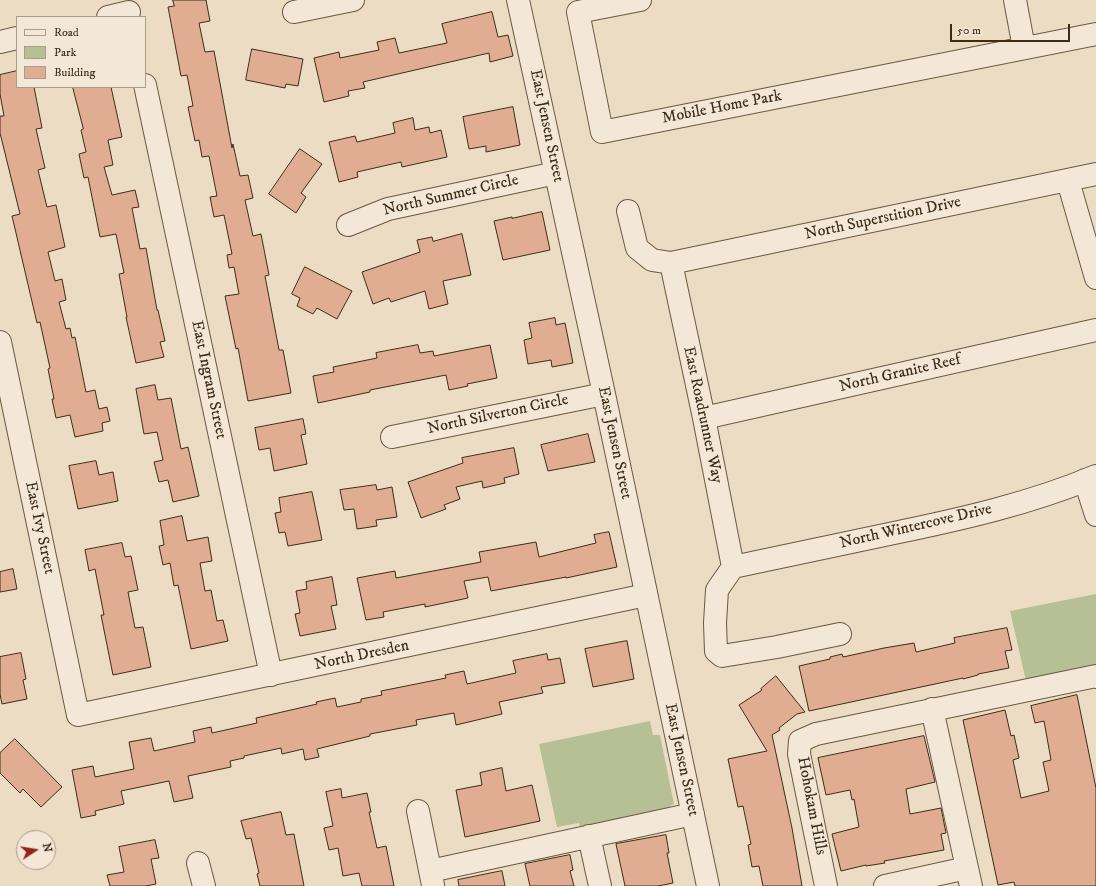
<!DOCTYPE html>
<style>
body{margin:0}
#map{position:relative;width:1096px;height:886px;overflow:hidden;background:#ecdcc3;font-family:"IM FELL DW Pica",serif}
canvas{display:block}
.legend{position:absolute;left:16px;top:16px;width:130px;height:72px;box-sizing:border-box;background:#f3e8d8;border:1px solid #ab9d8b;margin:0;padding:5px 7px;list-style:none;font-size:12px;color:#3e2c17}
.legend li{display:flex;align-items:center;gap:8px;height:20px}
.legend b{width:20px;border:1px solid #ab9d8b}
.north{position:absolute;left:16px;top:830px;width:40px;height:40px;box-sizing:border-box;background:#f3e8d8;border:1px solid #ab9d8b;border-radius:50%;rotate:78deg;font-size:11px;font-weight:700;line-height:16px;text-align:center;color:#3e2c17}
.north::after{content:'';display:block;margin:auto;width:14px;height:18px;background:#8f2418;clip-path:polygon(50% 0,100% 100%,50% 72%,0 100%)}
.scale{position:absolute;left:950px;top:24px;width:120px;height:18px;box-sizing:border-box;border:2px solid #3e2c17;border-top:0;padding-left:5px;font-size:12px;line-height:14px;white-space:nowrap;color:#3e2c17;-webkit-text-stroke:3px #f3e8d8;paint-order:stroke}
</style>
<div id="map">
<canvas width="1096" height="886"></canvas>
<ul class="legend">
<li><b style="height:5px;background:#f3e8d8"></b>Road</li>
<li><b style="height:11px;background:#b7c094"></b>Park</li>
<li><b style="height:11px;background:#e0ad93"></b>Building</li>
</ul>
<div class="north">N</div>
<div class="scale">50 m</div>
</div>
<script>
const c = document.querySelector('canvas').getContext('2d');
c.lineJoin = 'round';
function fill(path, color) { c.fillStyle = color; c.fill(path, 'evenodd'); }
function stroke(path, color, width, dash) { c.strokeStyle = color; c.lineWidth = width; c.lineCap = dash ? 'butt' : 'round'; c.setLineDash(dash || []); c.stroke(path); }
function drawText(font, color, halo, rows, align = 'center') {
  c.font = font + ' "IM FELL DW Pica",serif'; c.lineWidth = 3; c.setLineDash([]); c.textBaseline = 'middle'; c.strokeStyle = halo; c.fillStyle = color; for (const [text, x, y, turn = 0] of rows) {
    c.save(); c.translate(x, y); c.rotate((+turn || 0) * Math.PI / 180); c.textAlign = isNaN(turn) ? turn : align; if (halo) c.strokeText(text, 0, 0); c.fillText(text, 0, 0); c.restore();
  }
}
fill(new Path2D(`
 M1096,594V674L1026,681L1010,611Z
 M650,721L653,735H660L674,804L667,808L580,827L579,823L557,827L539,744Z`), '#b7c094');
const building = new Path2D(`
 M173,0H206L210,21L199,23L205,52L214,51L232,148L233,144L240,176L248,175L253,198L245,200L253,236L261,234L269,275L265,276L279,350H283L291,393L248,401L238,348L236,349L225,296L239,294L234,267L229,268L227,255L232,254L224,215L214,217L210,197L217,196L209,156L202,157L199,140L195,141L188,107L193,106L187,75L181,76L168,7L174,6Z
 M492,12L498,37L508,35L513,56L490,62L489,53L363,82L365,88L348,91L349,96L324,102L314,58L339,52L340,58L379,50L377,42L395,38L399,53L447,43L442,24Z
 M252,49L303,59L298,86L286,84L285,88L246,80Z
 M17,71V87H34L42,128L36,129L45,168L38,170L47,207L56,205L65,247L48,252L55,281L62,279L66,300L59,302L66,329L70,328L72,338L75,337L86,392L95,390L99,409L107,407L110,421L102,423L103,431L75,437L70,415L56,418L52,399H54L48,369L50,368L40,322L37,323L12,216L20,214L0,133V116H4L0,94V75Z
 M73,87H111L122,137L108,140L113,165L104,167L112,195L135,190L139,207L132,208L140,249L146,248L157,310H158L165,341L160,342L164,357L136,363L126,317H127L119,274L124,273L116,234L100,237L88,177L84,178L79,154L86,152L81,130L83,129Z
 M513,107L520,145L486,152V146L469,149L463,117Z
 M413,118L415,130L429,127L430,133L441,130L447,157L402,167L401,162L357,172L358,177L339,182L329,142L355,136L357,142L395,133L393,123Z
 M300,149L322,164L301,193L306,197L296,213L269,194Z
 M542,212L550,250L503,260L494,221L512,217V218Z
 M462,234L471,275L443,281L448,304L429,309L425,291L391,302L389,298L373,304L362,272L420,252L417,240L432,237L433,241Z
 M305,267L352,291L337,319L317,308L313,314L297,306L300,298L292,294Z
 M555,318L556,325L565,323L573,363L552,367L551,360L528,364L524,340L532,338L529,323Z
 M418,345L420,353L433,351L434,356L490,345L497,378L467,384L468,386L449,390L446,375L370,390V392L318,403L313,376L334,372L333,367L377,358L376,353Z
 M155,385L158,400L171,398L181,449L188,447L199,496L173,502L168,480L159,482L154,462L163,460L157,432L144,434L136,389Z
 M303,419L306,434L301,435L307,464L274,471L270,448L259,450L255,428Z
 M588,434L595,462L548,471L541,445Z
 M514,448L519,474L504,478L505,483L483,488L482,481L456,487L460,499L444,505L446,509L421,518L408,482L463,463L462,458Z
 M96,461L99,475L113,472L118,501L78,509L69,466Z
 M376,485L377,490L392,487L397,517L376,520L377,526L357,529L354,509L344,510L340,490Z
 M312,492L322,540L288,546L285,532L279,533L275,513L281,512L279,498Z
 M182,516L187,541L208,537L212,561L200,563L205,591L211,590L217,621L223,620L228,641L191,649L178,585L174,586L170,563L163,565L159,546L164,545L160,521Z
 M609,532L617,567L566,578V577L491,591L488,577L464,581L468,598L425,607V604L383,612L384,617L366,620L357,578L395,571L396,578L481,562L479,552L536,542L539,557L596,543L594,535Z
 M122,543L125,557L131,556L138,590L128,592L135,628L143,627L151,667L113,675L101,615H104L95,569L89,571L85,550Z
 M13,569L17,589L0,592V572Z
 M332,577L337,605L331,606L336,629L300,636L295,614L300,613L296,591L307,589L306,582Z
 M1007,628L1012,650L1005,651L1009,668L978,674V675L963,679V678L809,711L799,666L830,659V657L842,654L843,657L884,648L914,643L916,652L955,643L954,638Z
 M627,641L634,679L593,687L585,649Z
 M21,653L26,679L23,680L27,699L2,704L0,694V657Z
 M547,654L548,660L560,658L565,683L541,687L543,693L499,702L502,714L456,725L454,713L416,720L417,725L370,734V736L317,749L319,757L305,760L303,749L282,754L281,748L244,756V758L230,761L231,767L188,776L193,798L174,802L169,781L121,791L124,804L95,811L96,815L81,818L72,770L93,766L95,777L134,769L129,742L151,738L154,751L195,742L193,731L211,727L212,733L257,723L256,718L317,704L316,702L335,698L337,707L361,702V699L382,695L381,691L446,678L445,675L464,671L467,684L516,673L513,661Z
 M776,676L805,712L797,714L779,728L780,730L772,735L792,828L802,886H763L759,866L752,867L748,845L751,844L743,806L738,807L728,759L767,751L739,705L762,690L761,689Z
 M1077,695L1096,788V886H1015L1014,882L998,885L963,720L1005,710L1011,736L1014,735L1019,758L1013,760L1021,798L1049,791L1043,762L1051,760L1044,721L1035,723L1031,706Z
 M924,736L935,782L906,789L910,814L941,808L946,833L941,834L944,850L884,861L885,863L866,866V865L841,871L832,834L859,827L854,799L852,800L850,790L826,795L818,758Z
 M15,739L62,787L41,807L23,789L20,793L0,773V753Z
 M502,768L506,791L532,785L540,821L465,837L456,790L482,785L480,773Z
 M341,789L342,798L367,793L371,812H369L377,848L386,846L394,886H362L359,873L343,876L338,848L329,850L324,828L333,826L326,792Z
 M281,812L286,835L294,834L304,886H260L257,874L259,873L251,838L246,839L241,821Z
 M666,835L669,853H667L673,883L658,886H625L616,844Z
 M155,840L159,858L151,859L156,884L146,886H110L107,875L124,872L119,847Z
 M570,855L573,870L570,871L574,886H530L525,864Z
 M502,871L505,886H459L458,880Z`);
fill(building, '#e0ad93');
stroke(building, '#3e2c17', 1);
const minor = new Path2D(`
 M518,0L604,394L708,886
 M640,0L578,12L602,132L1096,34
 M1015,0L1024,48
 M294,12L353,0
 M108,17L129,12
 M0,42L17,38
 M145,85L271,675
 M1068,181L1096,278
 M628,211L637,248L652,260L671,263L1096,174
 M348,225L388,209L556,173
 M671,263L704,418L733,567
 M0,342L78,715L646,595
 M704,418L1096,330
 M392,437L604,394
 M1085,480L1096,515
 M733,567C787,556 840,544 894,533C962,519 1032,503 1096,476
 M733,567L717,590L715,623L716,651L722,656L777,647L840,634
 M932,709L971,886
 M418,811L433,885
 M589,836L600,886
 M198,863L204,886
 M430,871L693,814
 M826,886L799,754L800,741L816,734L1096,676V677
 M885,886L967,868`);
stroke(minor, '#6a5842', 24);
stroke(minor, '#f3e8d8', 22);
drawText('16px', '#3e2c17', '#f3e8d8', [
 ["Mobile Home Park",722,108,-11],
 ["East Jensen Street",546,126,78],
 ["North Summer Circle",451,196,-13],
 ["North Superstition Drive",883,219,-12],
 ["North Granite Reef",900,374,-13],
 ["East Ingram Street",208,380,78],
 ["North Silverton Circle",498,415,-12],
 ["East Roadrunner Way",702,415,78],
 ["East Jensen Street",614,443,78],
 ["North Wintercove Drive",916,527,-13],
 ["East Ivy Street",39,528,78],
 ["North Dresden",362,656,-12],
 ["East Jensen Street",681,760,78],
 ["Hohokam Hills",811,806,79]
]);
</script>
